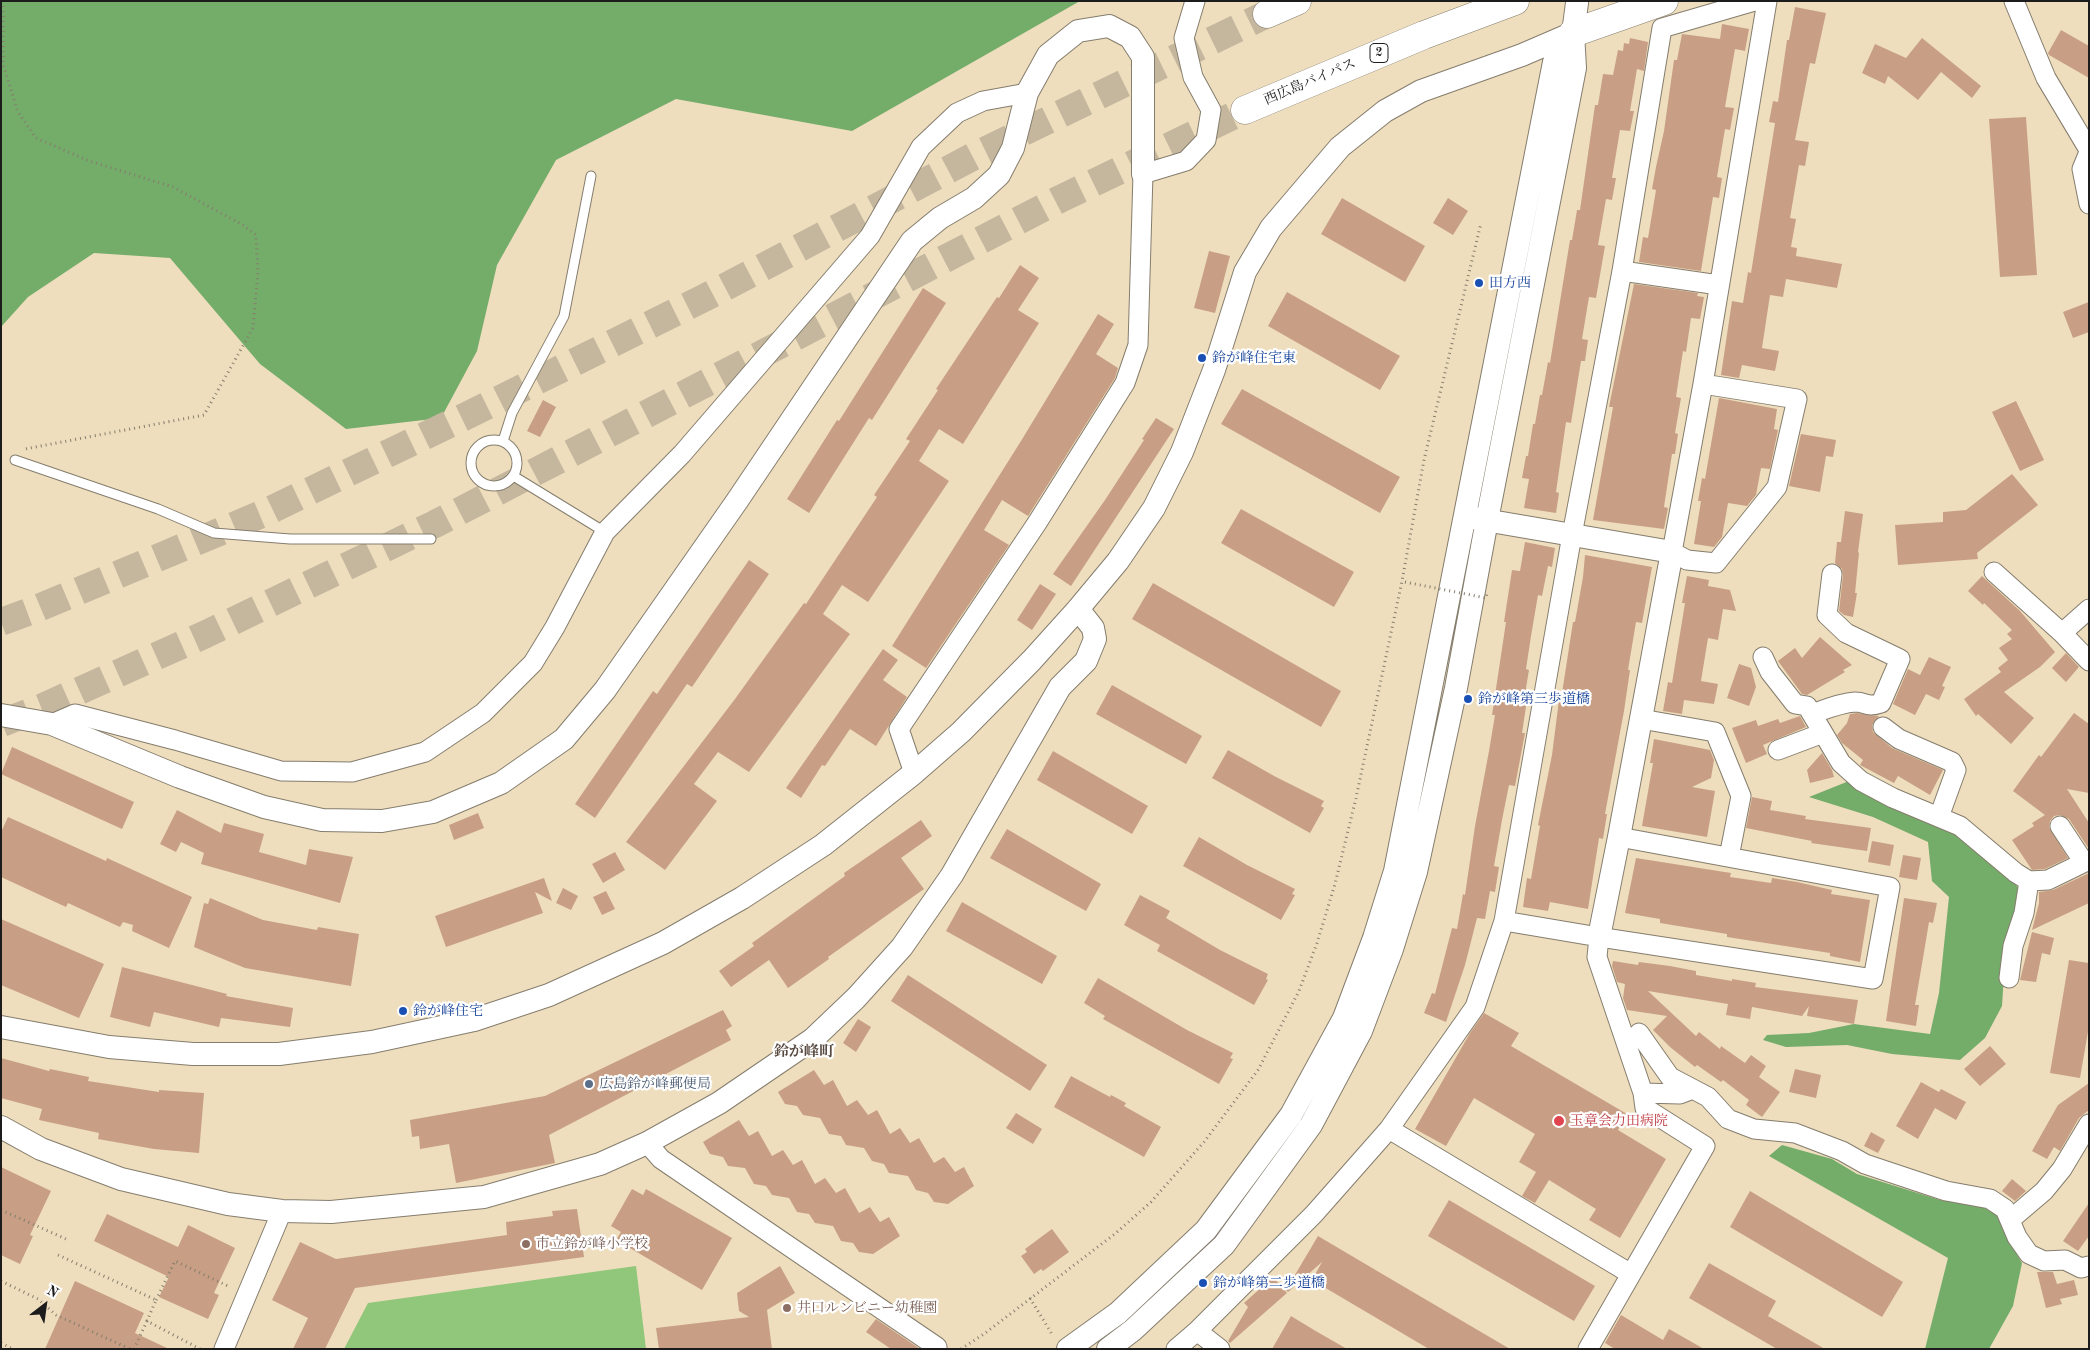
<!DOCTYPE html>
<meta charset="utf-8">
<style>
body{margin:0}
#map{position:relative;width:2090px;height:1350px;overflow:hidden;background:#eedebe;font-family:"Old Standard TT",serif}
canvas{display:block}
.frame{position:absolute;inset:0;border:2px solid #1c1c1c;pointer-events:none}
.north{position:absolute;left:20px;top:1280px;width:50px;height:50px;-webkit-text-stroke:4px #fff;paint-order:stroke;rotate:30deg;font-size:14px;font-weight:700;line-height:20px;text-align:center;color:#1c1c1c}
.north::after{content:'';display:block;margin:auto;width:18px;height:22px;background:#1c1c1c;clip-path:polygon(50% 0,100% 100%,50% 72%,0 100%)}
</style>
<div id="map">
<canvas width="2090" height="1350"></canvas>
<div class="frame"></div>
<div class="north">N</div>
</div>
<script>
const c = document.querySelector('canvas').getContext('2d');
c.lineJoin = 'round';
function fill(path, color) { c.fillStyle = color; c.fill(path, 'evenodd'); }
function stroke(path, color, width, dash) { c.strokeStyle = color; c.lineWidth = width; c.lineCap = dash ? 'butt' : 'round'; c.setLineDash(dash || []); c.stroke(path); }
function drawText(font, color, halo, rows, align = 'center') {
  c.font = font + ' "Old Standard TT","Noto Serif JP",serif'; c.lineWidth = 4.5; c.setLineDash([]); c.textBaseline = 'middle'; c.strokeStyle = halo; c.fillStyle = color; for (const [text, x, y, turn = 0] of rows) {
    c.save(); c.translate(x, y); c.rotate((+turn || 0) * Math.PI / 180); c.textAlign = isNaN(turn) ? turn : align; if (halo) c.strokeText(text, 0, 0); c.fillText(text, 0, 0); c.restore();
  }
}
fill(new Path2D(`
 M636,1266L646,1349H344L368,1303Z`), '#91c77a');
fill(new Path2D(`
 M1,1H1080L852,131L676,99L556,160L497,265L477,351L441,418L346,429L260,364L170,258L94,253L28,297L1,327Z
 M1849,781L1956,829L2004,871L2021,891L2005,958L2002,1006L1985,1038L1960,1060L1892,1054L1847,1045L1786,1047L1763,1040L1767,1035L1809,1033L1854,1024L1930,1034L1939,993L1949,897L1932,881L1928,842L1873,817L1809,797Z
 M1782,1145L1832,1159L1857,1174L1940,1200L1983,1207L2002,1218L2008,1239L2022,1263L2013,1306L1989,1349H1925L1948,1258L1769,1156Z`), '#74ac6a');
fill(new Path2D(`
 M1795,7L1826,13L1815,64L1810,63L1795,140L1809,142L1805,166L1799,165L1790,218L1796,219L1791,247L1797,248L1796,256L1842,264L1837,288L1786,279L1783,297L1770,295L1762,348L1779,351L1775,371L1742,365L1739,378L1721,375L1732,301L1743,303L1748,272L1751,273L1775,123L1769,122L1773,101L1778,102L1787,40H1789Z
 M1722,24L1749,29L1745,51L1735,49L1725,107L1734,108L1730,130L1725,129L1717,177L1722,178L1719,198L1713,197L1701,271L1639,262L1643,237L1648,238L1656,190L1652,189L1656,167L1664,131L1674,60H1677L1682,34L1720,39Z
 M2061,30L2089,46V78L2049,55L2048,53Z
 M1630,38L1648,42L1644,71L1637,69L1630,111H1634L1630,131L1620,130L1612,178H1616L1612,200L1606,199L1598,245L1605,246L1596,298L1589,297L1582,339L1588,340L1585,361H1581L1571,423L1566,422L1556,492L1559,493L1556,513L1524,508L1529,479L1522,478L1526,456H1528L1533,424H1535L1540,395H1542L1548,362L1550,363L1570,240H1572L1577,210H1580L1595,105H1598L1603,74L1613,75L1618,50L1623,51L1624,43L1629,44Z
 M1922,38L1981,86L1972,98L1941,72L1918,100L1888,76L1885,84L1862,73L1875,44L1906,58Z
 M2026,117L2037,275L2000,277L1989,119Z
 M1342,198L1425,246L1405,282L1321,234Z
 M1448,198L1468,211L1453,235L1433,223Z
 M1209,251L1230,256L1215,313L1194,308Z
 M1020,265L1039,278L1018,310L1039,323L963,444L939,429L919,461L949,481L868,602L842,585L823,614L850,634L749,772L718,752L694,784L717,801L665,870L626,842L735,699L804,603L806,604L877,497L874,495L910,441L906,439L938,390L936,389L997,297L999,298Z
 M1634,284L1698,293L1697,296L1704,297L1700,319L1691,318L1686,352L1683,351L1676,397L1681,398L1675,433L1678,434L1675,454H1672L1664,507L1668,508L1664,529L1593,520L1613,407H1609L1613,387Z
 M923,288L946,303L872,420L869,418L809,513L787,499L837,420L839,421Z
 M1287,292L1400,356L1380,390L1268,326Z
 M2089,302V332L2073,338L2063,312Z
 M1098,314L1114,324L1096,354L1118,368L1115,378L1028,516L1002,500L984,530L1009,545L926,668L892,646L1021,441Z
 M1242,389L1400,477L1380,513L1221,424Z
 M1719,398L1777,409L1774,429L1778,430L1770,469L1761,468L1756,495L1747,506L1728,503L1722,537L1714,547L1694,544L1701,501H1698L1702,478L1705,479Z
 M543,400L556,407L540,437L527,431Z
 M2016,401L2044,460L2020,471L1992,412Z
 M1156,418L1174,429L1071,586L1053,574L1105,500L1144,440L1142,439Z
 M1801,434L1836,440L1833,457L1826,456L1820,492L1789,486Z
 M2012,474L2038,505L1977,553L1978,559L1898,565L1895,525L1943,522V512L1966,510Z
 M1241,509L1354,572L1334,607L1221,543Z
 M1845,511L1863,514L1858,552L1859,553L1855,593H1857L1853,617L1844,615L1839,611L1843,575L1842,569L1835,563L1837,542H1841Z
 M1525,542L1555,548L1552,567L1548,566L1542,596L1538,595L1531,636L1526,669L1529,670L1524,700H1527L1522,733H1525L1515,786L1509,785L1502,820L1494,866L1499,867L1495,892L1490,891L1485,919L1477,918L1465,965L1446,1022L1424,1013L1432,993L1435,994L1452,928L1457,929L1463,894L1465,895L1475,826L1489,751L1495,715H1492L1506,622H1504L1512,570L1520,571Z
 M1585,555L1652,567L1642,623L1636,622L1628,670H1630L1624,711L1605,814H1607L1603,839L1599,838L1588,909L1550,902L1548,911L1523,907L1527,878L1531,879L1540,826L1538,825L1552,755L1560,692L1562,693L1573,622H1575L1583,577Z
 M749,560L769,574L692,687L687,684L595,818L575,804L653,691L657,694Z
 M1687,576L1709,580L1708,586L1730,590L1736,611L1723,609L1718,640L1708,638L1701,681L1718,684L1714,704L1684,700L1682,714L1663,711L1668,682L1672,683L1685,603H1682Z
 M1982,576L2020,611L2055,652L2040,667L2004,692L2034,718L2011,744L1978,714L1976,716L1964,699L2001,672L1998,668L2008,660L1999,648L2012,639L2007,634L2012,630L1984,603L1983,605L1968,591Z
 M1153,583L1341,691L1321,727L1132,619Z
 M1040,584L1056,594L1032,630L1017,620Z
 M1820,637L1852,665L1843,670L1845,672L1807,695L1802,694L1778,661L1795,648L1802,658Z
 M883,649L898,660L883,680L907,697L876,746L850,729L825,766L822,765L801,798L786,788Z
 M2066,653L2079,667L2066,682L2052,668Z
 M1929,657L1951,667L1942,686L1945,687L1939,700L1926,694L1915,715L1893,704L1908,669L1920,675Z
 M1739,664L1751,668L1756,687L1749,706L1727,698Z
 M1112,685L1202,736L1186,764L1096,714Z
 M1857,713L1879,716L1872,725L1873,732L1892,748L1943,770L1930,795L1898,776L1894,783L1860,765L1863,760L1842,743L1837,735L1847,723L1850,714Z
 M2074,713L2089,724V793L2067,789L2089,823V849L2069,819L2060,815L2054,816L2050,821L2049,827L2068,858L2045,869L2032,870L2012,840L2034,826L2032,823L2045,815L2013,791L2039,755L2041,757Z
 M1800,716L1806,727L1763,745L1767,754L1746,763L1732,728L1756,720L1758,726L1778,719L1780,723Z
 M1654,739L1710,750L1714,760L1711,778L1692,787L1715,791L1707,837L1642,826L1653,763H1650Z
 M12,747L134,802L122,829L1,774Z
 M1228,750L1276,777L1324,801L1321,806L1324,808L1310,833L1212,778Z
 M1053,751L1148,806L1132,834L1037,780Z
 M1822,753L1832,770L1834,777L1810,783L1807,770Z
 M1752,797L1772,801L1770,810L1806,816L1805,819L1871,828L1867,851L1811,843L1812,841L1746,828Z
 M177,810L221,833L224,823L264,834L259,852L306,865L309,849L353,857L340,903L201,864L204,853L181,842L176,852L160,844Z
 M478,813L484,828L454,840L449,825Z
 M8,817L106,861L107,858L192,897L169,948L132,931L133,925L123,922L120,927L68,903L66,907L1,877V832Z
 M921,820L932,836L901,858L924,889L828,957L829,959L788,988L769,960L731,987L719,971L754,946L752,943L845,876L844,873Z
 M1007,829L1101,884L1086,911L990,858Z
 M1199,837L1247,865L1295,889L1292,894L1295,895L1281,920L1183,866Z
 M1872,841L1894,845L1890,866L1868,862Z
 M615,852L625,870L603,883L592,864Z
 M1903,855L1921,858L1917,880L1899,877Z
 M1636,858L1731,873L1730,877L1771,883L1772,878L1797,882L1832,890L1831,894L1870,900L1860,962L1830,956V953L1727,937V934L1660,923V919L1625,913Z
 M2089,873V903L2032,930L2039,903V892L2053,890Z
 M544,878L552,901L535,892L543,913L446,947L435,916Z
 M563,888L578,896L571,910L556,903Z
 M606,891L615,909L602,915L593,897Z
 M1140,895L1170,911L1166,918L1220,950L1268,974L1266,979L1268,980L1254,1005L1157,951L1160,945L1124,925Z
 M210,898L263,920L317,930L318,927L359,934L351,986L245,968L194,947L204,903L208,904Z
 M1904,898L1937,903L1933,923L1929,922L1923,958L1915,1005H1919L1916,1026L1886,1021Z
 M962,902L1057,956L1042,984L946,931Z
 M1,919L104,964L79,1018L1,985Z
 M2032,932L2054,938L2050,955L2042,953L2036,982L2020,980Z
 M2069,960L2089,963V1026L2080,1078L2050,1073Z
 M1613,961L1638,965L1639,962L1670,966L1696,971V975L1732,981V979L1756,983L1755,987L1858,1000L1854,1024L1807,1016L1809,1006L1802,1016L1752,1007L1750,1019L1726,1015L1728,1004L1648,991L1696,1036L1699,1032L1720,1049L1721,1046L1745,1063L1751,1055L1766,1066L1759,1077L1780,1092L1762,1117L1746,1105L1749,1100L1723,1080L1721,1082L1697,1065L1695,1067L1670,1047L1653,1030L1667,1016L1627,1010L1623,998L1625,984L1617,982L1612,966Z
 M122,967L227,994L226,996L293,1008L290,1027L221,1018L219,1027L154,1012L150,1027L110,1017Z
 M908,975L1047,1065L1030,1091L891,1001Z
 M1098,978L1187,1030L1233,1053L1230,1058L1233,1059L1219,1084L1103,1019L1105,1016L1084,1003Z
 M723,1010L732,1026L726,1030L731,1040L549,1135L555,1163L456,1183L449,1144L420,1149L419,1136L412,1137L410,1120L545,1096Z
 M1484,1013L1519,1033L1511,1046L1627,1114L1618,1130L1666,1159L1620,1238L1589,1220L1596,1209L1549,1180L1535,1203L1522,1196L1536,1172L1519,1162L1535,1134L1474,1098L1446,1146L1415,1129L1470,1033Z
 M858,1019L871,1027L856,1052L843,1043Z
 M1990,1046L2006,1064L1980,1086L1964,1069Z
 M1,1058L49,1071L50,1069L89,1077L88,1081L159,1092V1090L204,1093L199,1153L154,1149L98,1139L99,1133L39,1120L42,1109L1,1098Z
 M1795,1069L1821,1075L1816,1098L1789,1092Z
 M814,1070L824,1085L833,1080L847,1106L857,1100L868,1115L877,1110L890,1134L900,1128L910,1143L919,1138L934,1163L944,1157L955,1172L964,1167L974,1186L948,1204L934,1202L928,1193L916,1190L908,1176L889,1173L884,1164L872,1161L864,1148L846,1145L841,1136L829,1134L820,1118L803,1115L797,1106L785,1104L778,1092Z
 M1071,1076L1110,1097L1111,1095L1126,1103L1124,1106L1161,1127L1144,1157L1054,1107Z
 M1921,1082L1939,1092L1941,1089L1966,1102L1956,1120L1935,1108L1918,1139L1896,1126Z
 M2089,1083V1110L2079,1118L2060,1151L2054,1147L2047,1159L2032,1151L2058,1105Z
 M1016,1113L1042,1129L1033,1144L1006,1128Z
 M739,1120L749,1136L758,1131L772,1156L783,1150L793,1165L802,1160L815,1184L825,1178L836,1193L845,1188L859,1213L870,1207L880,1222L889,1217L900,1236L873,1254L859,1252L853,1243L841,1241L833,1226L815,1223L809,1214L797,1212L789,1198L772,1195L766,1186L754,1184L745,1168L728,1166L723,1157L710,1154L703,1142Z
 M1871,1132L1885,1140L1878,1153L1864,1146Z
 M1,1167L51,1191L30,1235L33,1236L20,1264L1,1255Z
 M2012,1179L2026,1191L2015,1201L2002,1191Z
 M632,1189L643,1195L646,1189L732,1238L702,1290L616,1240L621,1232L611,1226Z
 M1750,1191L1903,1282L1882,1317L1730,1227Z
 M1449,1200L1595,1286L1574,1321L1428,1236Z
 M2089,1203V1236L2078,1251L2063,1241Z
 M577,1209L584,1257L355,1288L325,1349H293L308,1318L272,1300L300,1242L336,1259L507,1235L506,1222L553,1216L552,1211Z
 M107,1214L178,1247L188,1225L235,1248L214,1293L219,1295L208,1319L159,1297L169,1277L94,1241Z
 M1052,1229L1069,1252L1043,1271L1041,1269L1034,1274L1021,1256L1027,1252L1025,1249Z
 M1318,1236L1384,1275L1510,1349H1429L1312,1280L1322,1262L1288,1292L1286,1290Z
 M1709,1263L1776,1301L1768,1316L1825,1349H1777L1689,1298Z
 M780,1266L795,1293L767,1310L772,1349H659L656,1328L749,1317L739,1311L737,1293Z
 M2037,1272H2053L2057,1284L2074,1280L2078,1295L2060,1299L2062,1304L2046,1308Z
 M1273,1277L1287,1293L1230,1343L1228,1341L1248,1307L1244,1303Z
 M75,1281L144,1313L135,1333L169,1349H45Z
 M1621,1315L1663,1340L1669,1329L1704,1349H1615L1605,1343Z
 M1291,1316L1314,1330L1347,1349H1272Z
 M876,1319L920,1349H891L866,1332Z`), '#c89f85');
stroke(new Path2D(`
 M1,622L36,609L262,514L464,417L708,296L976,155L1267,14
 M2,723L43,707L206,634L435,524L1060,199L1245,110`), '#c4b79e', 28, [28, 14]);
const service = new Path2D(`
 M471 463a23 23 0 1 1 46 0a23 23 0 1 1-46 0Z
 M503,441L512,413L564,316L591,176
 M15,460L158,509L214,533L290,539H431
 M515,477L605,532`);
const minor = new Path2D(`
 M2014,1L2046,78L2089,150
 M2089,152L2082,169L2089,204
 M1622,271L1719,285
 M1703,384L1797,399L1777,487L1716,563L1687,560L1672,552L1703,384L1767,1
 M1994,572L2062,633L2089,661
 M2062,633L2089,609
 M1763,657L1770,672L1795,704L1807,706L1841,763L1861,781L1893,798L1960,826L2016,873L2029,881L2048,880L2089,860
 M1812,714C1826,709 1840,703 1855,702C1867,702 1866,708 1881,703L1900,659L1846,633L1827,615L1832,574
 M1641,719L1715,732L1741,796L1729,857
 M52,724L75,714L175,740L281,771L352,772L425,752L483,713L533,663L555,627L605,532L682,454L870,236L921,147L957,113L983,101L1027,93
 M1883,727L1899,739L1952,762L1956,770L1939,817
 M1778,750L1823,733
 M914,773L899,729L1037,523L1125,383L1138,345L1143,174L1186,161L1206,140L1211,110L1193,77L1184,38L1195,1
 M2060,826L2083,861
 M1504,921L1599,937L1873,979L1890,887L1619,837
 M2009,978L2013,946L2024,913L2029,881
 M1639,1033L1670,1077L1708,1097L1728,1119L1754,1129L1795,1133L1842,1151L1865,1164L1946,1191L1990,1199L2005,1209L2017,1237L2029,1254L2044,1261L2065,1260L2081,1268L2089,1266
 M1643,1093L1680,1094L1693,1089
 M1389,1129L1631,1274
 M647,1143L661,1159L937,1347
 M2010,1220L2044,1191L2062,1169L2089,1124
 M1197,1331L1220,1349
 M224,1349L282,1211
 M1176,1349L1197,1331L1314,1214L1389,1129L1475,1007L1504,921L1572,535L1622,271L1662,28L1755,1
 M1588,1349L1705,1146L1645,1108L1643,1093L1597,957L1599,937`);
const tertiary = new Path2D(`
 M1473,518L1672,552L1619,837L1599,937
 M1,715L52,724L180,777L264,807L322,820L382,821L433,812L501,783L564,739L605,690L737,501L912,241L940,218L974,198L999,175L1013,148L1027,93L1048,55L1078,31L1109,26L1130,37L1143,57V174
 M1,1027L109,1047L193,1054H279L372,1042L474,1020L549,995L663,943L742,898L823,845L914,773L961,732L1032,660L1078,609L1118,561L1154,508L1182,452L1214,370L1245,272L1271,228L1340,147L1385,111L1421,91L1522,55L1573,33
 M1,1127L41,1149L121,1179L228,1204L282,1211L331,1212L484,1197L600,1164L647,1143L719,1103L813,1039L856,998L902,947L952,875L1060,687L1086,661L1095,639L1093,628L1078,609
 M1068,1349L1118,1313L1206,1230L1291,1115L1344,1018L1374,938L1395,871L1554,62L1573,33
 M1108,1349L1133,1330L1224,1245L1311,1125L1361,1031L1392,949L1416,872L1456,688L1487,520L1575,68L1573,33L1577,3`);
const motorway = new Path2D(`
 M1267,14L1297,1
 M1573,33L1664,1
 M1245,110L1424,35L1515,1`);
stroke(service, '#857d6d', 11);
stroke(minor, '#857d6d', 21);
stroke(tertiary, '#857d6d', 24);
stroke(motorway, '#857d6d', 29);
stroke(new Path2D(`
 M3,1V64L18,112L36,138L89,161L173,187L243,225L256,235L258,272L253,328L204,415L25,449
 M1,1210L66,1239
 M58,1255L156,1300L147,1321
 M1,1281L38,1299L56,1315L130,1349
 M1030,1298L1053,1336
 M156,1300L175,1261L230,1287
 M1,1343L13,1349
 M134,1349L147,1321L200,1349
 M961,1349L984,1334L1116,1233L1151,1202L1204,1142L1258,1070L1299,991L1317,943L1335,884L1356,798L1402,581L1424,460L1481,223`), '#857d6d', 3, [1, 4]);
stroke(service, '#fff', 9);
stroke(minor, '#fff', 19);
stroke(tertiary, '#fff', 22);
stroke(motorway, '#fff', 28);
stroke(new Path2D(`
 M1405,582L1486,598L1487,593`), '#857d6d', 3, [1, 4]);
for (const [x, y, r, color] of [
 [1479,283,5,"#1a4fb4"],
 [1202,358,5,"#1a4fb4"],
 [1468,699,5,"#1a4fb4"],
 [403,1011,5,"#1a4fb4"],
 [589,1084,5,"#5c6f8a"],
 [1559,1121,6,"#e0444e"],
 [526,1244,5,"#8d6e63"],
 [1203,1283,5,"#1a4fb4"],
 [787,1308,5,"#8d6e63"]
]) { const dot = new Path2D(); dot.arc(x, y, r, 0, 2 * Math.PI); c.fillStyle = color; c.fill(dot); stroke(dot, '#fff', 2); }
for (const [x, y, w] of [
 [1379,53,18]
]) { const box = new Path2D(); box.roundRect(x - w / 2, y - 9.5, w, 19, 4); c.fillStyle = '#fff'; c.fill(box); stroke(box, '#1c1c1c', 1); }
drawText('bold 12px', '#1c1c1c', null, [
 ["2",1379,53]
]);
drawText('14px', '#1c1c1c', '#fff', [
 ["西広島バイパス",1310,82,-23]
]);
drawText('14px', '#164399', '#fff', [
 ["田方西",1489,283],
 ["鈴が峰住宅東",1212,358],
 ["鈴が峰第三歩道橋",1478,699],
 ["鈴が峰住宅",413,1011],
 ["鈴が峰第二歩道橋",1213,1283]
], 'left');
drawText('14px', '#4e5e75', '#fff', [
 ["広島鈴が峰郵便局",599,1084]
], 'left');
drawText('14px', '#be3a42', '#fff', [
 ["玉章会力田病院",1570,1121]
], 'left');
drawText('14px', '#785e54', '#fff', [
 ["市立鈴が峰小学校",536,1244],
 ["井口ルンビニー幼稚園",797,1308]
], 'left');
drawText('bold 15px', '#584a41', '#fff', [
 ["鈴が峰町",804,1052]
]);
</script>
